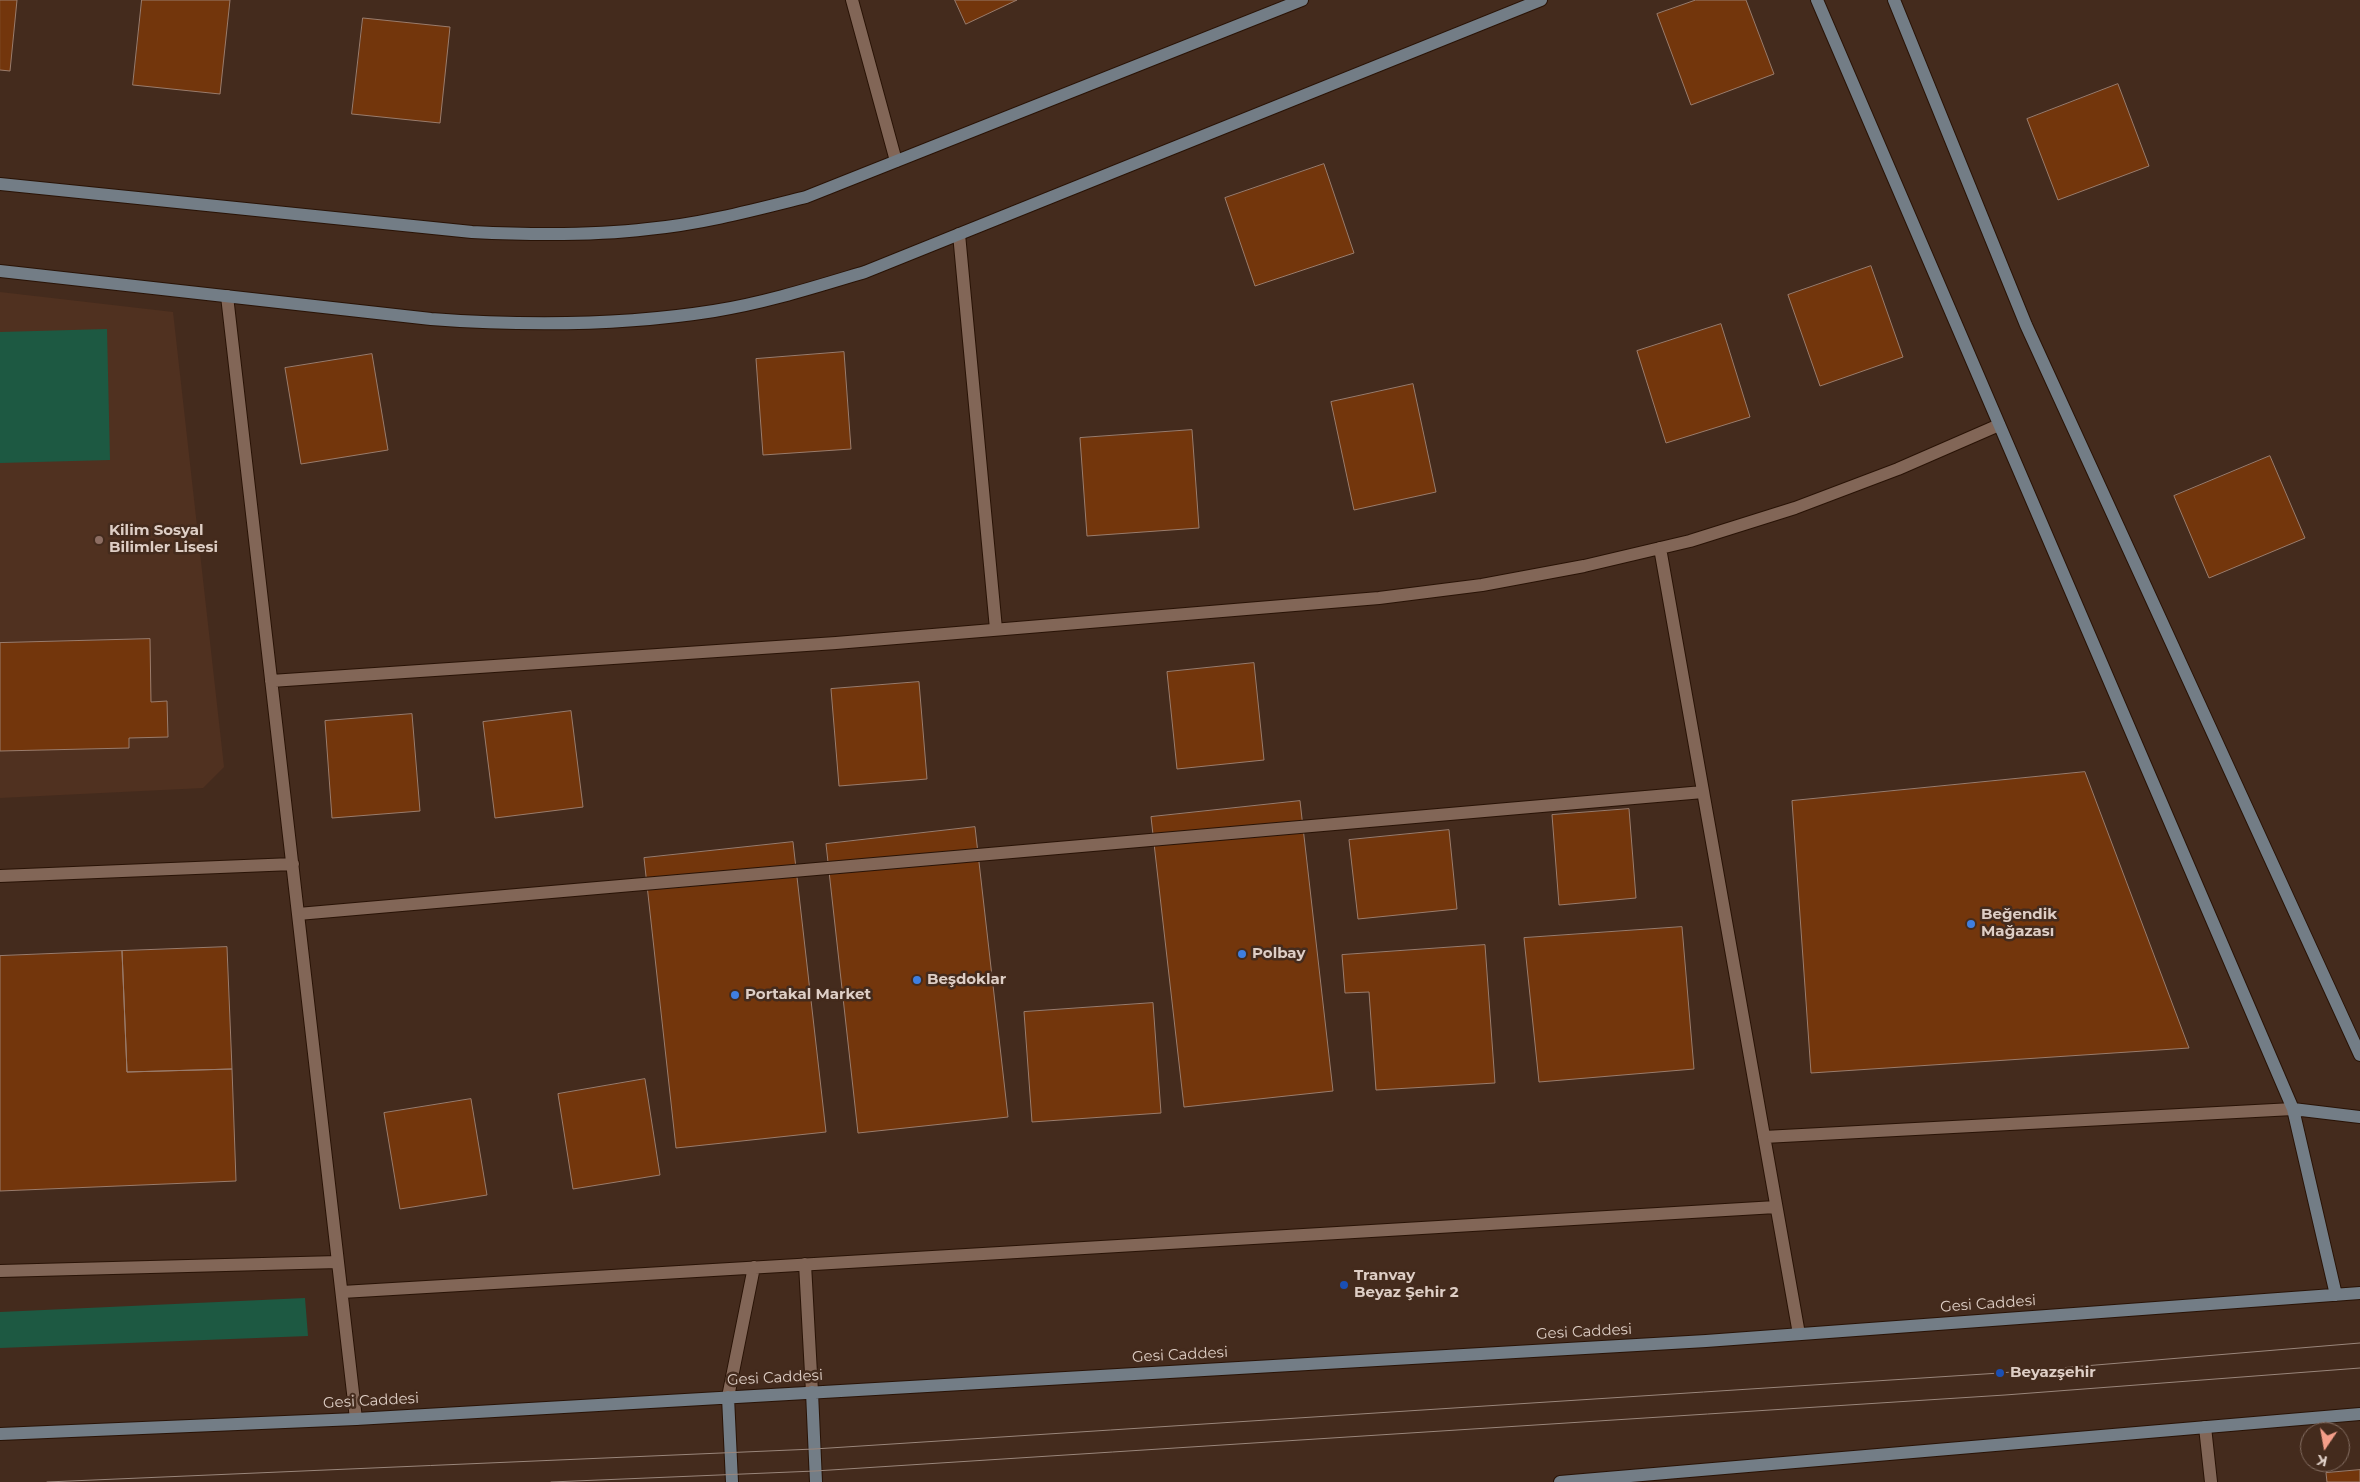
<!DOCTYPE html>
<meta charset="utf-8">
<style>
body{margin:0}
#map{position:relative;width:2360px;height:1482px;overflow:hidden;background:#442b1d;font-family:Montserrat,sans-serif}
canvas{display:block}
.north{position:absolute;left:2300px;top:1422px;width:50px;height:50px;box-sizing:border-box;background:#442b1d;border:1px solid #826c60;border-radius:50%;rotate:192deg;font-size:14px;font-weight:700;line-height:20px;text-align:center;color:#decec5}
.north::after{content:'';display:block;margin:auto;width:18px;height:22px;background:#f49e89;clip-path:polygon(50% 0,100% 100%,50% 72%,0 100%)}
</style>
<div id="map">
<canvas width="2360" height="1482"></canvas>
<div class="north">K</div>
</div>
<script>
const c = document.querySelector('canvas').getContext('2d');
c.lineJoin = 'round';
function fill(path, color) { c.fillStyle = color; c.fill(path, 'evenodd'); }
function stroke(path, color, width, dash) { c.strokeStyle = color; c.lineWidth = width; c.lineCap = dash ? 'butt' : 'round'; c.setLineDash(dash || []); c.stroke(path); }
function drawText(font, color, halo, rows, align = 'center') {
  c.font = font + ' Montserrat,sans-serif'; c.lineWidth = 5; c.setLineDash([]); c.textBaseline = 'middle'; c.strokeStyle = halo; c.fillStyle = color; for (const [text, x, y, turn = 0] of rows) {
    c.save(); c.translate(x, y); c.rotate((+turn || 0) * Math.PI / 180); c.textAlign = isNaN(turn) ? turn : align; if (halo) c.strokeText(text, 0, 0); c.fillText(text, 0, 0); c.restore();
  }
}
fill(new Path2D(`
 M0,292L173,312L224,767L203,788L0,798Z`), '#503120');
fill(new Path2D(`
 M107,329L110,460L0,463V332Z
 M305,1298L308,1336L0,1348V1312Z`), '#1d5942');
const building = new Path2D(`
 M0,0H17L10,71L0,70Z
 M142,0H230L220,94L133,85Z
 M955,0H1017L966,24Z
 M1696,0H1746L1774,74L1691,105L1657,14Z
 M363,18L450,27L440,123L352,114Z
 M2118,84L2149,166L2058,200L2027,119Z
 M1324,164L1354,253L1255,286L1225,198Z
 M1871,266L1903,357L1820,386L1788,295Z
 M1721,324L1750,417L1666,443L1637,351Z
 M844,352L851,449L763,455L756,359Z
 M372,354L388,450L301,464L285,368Z
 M1413,384L1436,492L1354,510L1331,402Z
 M1192,430L1199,528L1087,536L1080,438Z
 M2270,456L2305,538L2209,578L2174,496Z
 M150,639L151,702L167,701L168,737L129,738V748L0,751V643Z
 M1254,663L1264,760L1177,769L1167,672Z
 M919,682L927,779L839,786L831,689Z
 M571,711L583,807L495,818L483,722Z
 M412,714L420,811L332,818L325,721Z
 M2085,772L2189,1048L1811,1073L1792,801Z
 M1300,801L1333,1091L1184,1107L1151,817Z
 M1629,809L1636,898L1559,905L1552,815Z
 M975,827L1008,1117L858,1133L826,844Z
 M1449,830L1457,909L1358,919L1349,840Z
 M793,842L826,1132L676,1148L644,858Z
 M1682,927L1694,1069L1539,1082L1524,938Z
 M1485,945L1495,1083L1376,1090L1369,992L1345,993L1342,955Z
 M227,947L232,1069L127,1072L122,951Z
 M122,951L127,1072L232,1069L236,1181L0,1191V956Z
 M1153,1003L1161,1113L1032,1122L1024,1012Z
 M645,1079L660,1175L573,1189L558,1094Z
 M471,1099L487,1195L400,1209L384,1113Z
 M2360,1470V1482H2327L2326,1473Z`);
fill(building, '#73360c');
stroke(building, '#9a7c6c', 1);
const street = new Path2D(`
 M852,0L896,161
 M959,234L996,629
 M227,296L356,1419
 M1660,548L1799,1334
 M271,681L836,643L1379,598L1482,585L1584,566L1690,541L1795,508L1898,469L1999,425
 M0,876L293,864
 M298,914L1703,792
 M1764,1137L2293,1109
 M805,1264L812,1392
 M0,1271L338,1262
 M342,1292L1776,1207
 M728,1397L754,1267
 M2205,1427L2211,1482`);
const secondary = new Path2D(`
 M1817,0L2293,1109L2336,1295
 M1894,0L2026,325L2360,1055
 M0,184L472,232C531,235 590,236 648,229C702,224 754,210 806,197L1302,0
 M0,271L431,319C526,326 619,326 714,311C765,303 815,287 865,272L1541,0
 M2293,1109L2360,1117
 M812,1392L816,1482
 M728,1397L732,1482
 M0,1434L356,1419L1706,1341L2360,1293
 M1560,1482L2360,1414`);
stroke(street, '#291306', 14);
stroke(secondary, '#291306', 14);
stroke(street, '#826657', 12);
stroke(secondary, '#737d86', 12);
stroke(new Path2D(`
 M47,1482L814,1449L2000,1373L2360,1343
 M551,1482L815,1471L2005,1395L2360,1368`), '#9a867b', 1);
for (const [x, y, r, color] of [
 [99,540,5,"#8d6e63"],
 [1971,924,5,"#3f7fe0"],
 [1242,954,5,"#3f7fe0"],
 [917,980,5,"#3f7fe0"],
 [735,995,5,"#3f7fe0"],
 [1344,1285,5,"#1a4fb4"],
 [2000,1373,5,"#1a4fb4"]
]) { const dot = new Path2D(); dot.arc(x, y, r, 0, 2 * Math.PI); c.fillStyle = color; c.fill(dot); stroke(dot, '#442b1d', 2); }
drawText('bold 15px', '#decec5', '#442b1d', [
 ["Kilim Sosyal",109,531],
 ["Bilimler Lisesi",109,548],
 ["Beğendik",1981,915],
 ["Mağazası",1981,932],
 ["Polbay",1252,954],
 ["Beşdoklar",927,980],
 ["Portakal Market",745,995],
 ["Tranvay",1354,1276],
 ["Beyaz Şehir 2",1354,1293],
 ["Beyazşehir",2010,1373]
], 'left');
drawText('15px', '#decec5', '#442b1d', [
 ["Gesi Caddesi",1988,1304,-4],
 ["Gesi Caddesi",1584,1332,-3],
 ["Gesi Caddesi",1180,1355,-3],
 ["Gesi Caddesi",775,1378,-3],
 ["Gesi Caddesi",371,1401,-3]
]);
</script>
